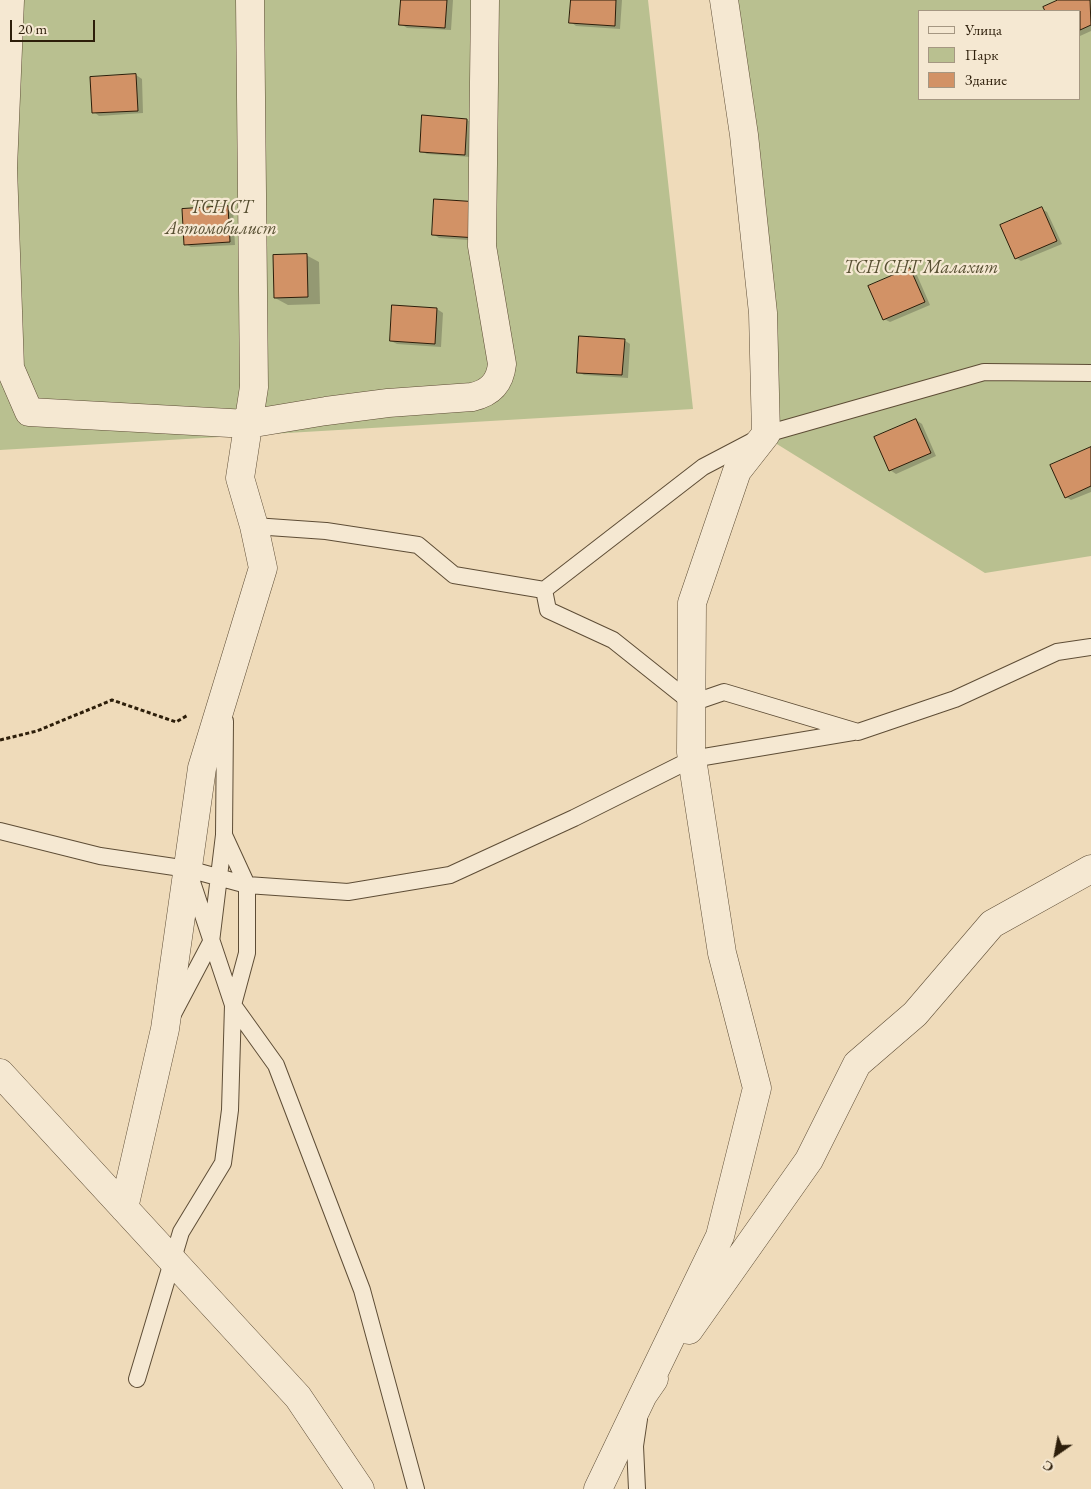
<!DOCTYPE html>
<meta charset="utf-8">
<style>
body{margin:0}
#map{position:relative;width:1091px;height:1489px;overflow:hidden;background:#efdbba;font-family:"EB Garamond",serif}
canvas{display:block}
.legend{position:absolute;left:918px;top:10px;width:162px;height:90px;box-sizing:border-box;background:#f5e8d2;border:1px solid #a59782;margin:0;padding:6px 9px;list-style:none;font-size:15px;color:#2d1e0a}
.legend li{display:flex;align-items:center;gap:10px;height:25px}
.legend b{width:25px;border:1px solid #a59782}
.north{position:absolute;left:1031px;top:1429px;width:50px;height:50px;-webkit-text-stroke:4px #f5e8d2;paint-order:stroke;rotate:213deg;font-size:14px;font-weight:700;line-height:20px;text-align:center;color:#2d1e0a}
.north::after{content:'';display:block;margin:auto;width:18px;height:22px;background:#2d1e0a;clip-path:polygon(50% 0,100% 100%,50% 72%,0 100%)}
.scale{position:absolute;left:10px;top:20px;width:85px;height:22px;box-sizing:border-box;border:2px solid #2d1e0a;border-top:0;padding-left:6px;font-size:15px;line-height:18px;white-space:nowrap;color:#2d1e0a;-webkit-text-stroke:4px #f5e8d2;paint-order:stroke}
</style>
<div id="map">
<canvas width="1091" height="1489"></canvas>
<ul class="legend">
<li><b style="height:6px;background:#f5e8d2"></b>Улица</li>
<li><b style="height:14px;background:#b9c090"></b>Парк</li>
<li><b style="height:14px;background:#d29266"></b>Здание</li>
</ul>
<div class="north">С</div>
<div class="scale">20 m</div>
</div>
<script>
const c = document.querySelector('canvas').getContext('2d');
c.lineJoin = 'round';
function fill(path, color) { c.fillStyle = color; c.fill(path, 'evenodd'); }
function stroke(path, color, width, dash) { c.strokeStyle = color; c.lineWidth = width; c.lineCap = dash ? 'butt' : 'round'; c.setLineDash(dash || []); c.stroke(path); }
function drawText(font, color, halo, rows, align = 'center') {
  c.font = font + ' "EB Garamond",serif'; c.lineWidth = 4.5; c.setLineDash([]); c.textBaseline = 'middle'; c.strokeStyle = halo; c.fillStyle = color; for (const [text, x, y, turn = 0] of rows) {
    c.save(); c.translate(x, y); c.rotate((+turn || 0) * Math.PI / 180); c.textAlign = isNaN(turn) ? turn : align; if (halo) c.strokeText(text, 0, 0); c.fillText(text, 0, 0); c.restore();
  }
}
fill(new Path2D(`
 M0,0H648L693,409L0,450Z
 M715,0H1091V556L985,573L772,441ZM920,11H1080V99H920Z`), '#b9c090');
fill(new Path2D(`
 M402,0H453L451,30L407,28L401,24Z
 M572,0H622L620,29L576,26L571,22Z
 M1061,0H1091V31L1080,36V11H1046L1044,7Z
 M136,75L142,79L143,113L99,116L94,112Z
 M423,117L467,120L473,123L471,157L427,154L421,151Z
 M435,200L483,241L439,238L433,234Z
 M227,207L233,210L235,245L191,247L185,244Z
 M1042,209L1047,212L1062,244L1021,261L1016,258Z
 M306,255L319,262L320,304L288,305L275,298Z
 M910,270L916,273L930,305L890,322L884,319Z
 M393,306L437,309L443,313L441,347L397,344L391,341Z
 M624,340L630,344L628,378L584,375L578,372Z
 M916,420L922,424L936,456L896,474L890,470Z
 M1091,448V492L1071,500L1066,497Z`), '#0003');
const building = new Path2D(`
 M401,0H447L445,28L399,25Z
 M571,0H616L615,26L569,23Z
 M1058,0H1090L1091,25L1080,30V11H1045L1043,7Z
 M136,74L138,111L92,113L90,77Z
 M422,115L467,119L465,155L420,152Z
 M434,199L479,202L477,238L432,235Z
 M228,206L230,242L184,245L182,209Z
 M1042,207L1057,241L1015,259L1000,225Z
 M307,254L308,297L274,298L273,255Z
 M910,268L925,302L883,320L868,286Z
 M392,305L437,308L435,344L390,341Z
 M579,336L625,339L622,375L577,373Z
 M916,419L931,453L889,471L874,437Z
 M1091,447V486L1065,498L1050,465Z`);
fill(building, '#d29266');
stroke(building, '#2d1e0a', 1);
const service = new Path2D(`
 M254,526L326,531L418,545L454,575L544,590L548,610L613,640L692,703L724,692L858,732L955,699L1057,652L1091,647
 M544,590L703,467L766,434L984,372L1091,373
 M0,831L100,856L188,869L247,885L348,892L450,875L574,818L692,759L853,732
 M191,879L233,1005L276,1065L362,1290L416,1489
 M173,1014L211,942L224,835L225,721
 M137,1379L181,1232L223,1163L230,1110L233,1005L247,953V885L224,835
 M637,1489L635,1446L639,1419`);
const minor = new Path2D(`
 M10,0L3,168L10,368L29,412L248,424L326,411L388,403L472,397C490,393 500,383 502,364L482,246L485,0
 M0,1073L298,1397L360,1489
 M124,1208L165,1029L202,768L263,568L254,526L240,478L254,387L250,0
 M689,1330L809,1160L857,1064L915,1014L992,924L1091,869
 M643,1395L720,1236L757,1088L722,953L691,752L692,603L737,471L766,434L763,313L744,135L724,0
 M598,1489L643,1395L654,1379`);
stroke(service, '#5e4d36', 18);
stroke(minor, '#5e4d36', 29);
stroke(new Path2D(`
 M0,740L37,731L112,700L176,722L188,715`), '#2d1e0a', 3, [4, 2.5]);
stroke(service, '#f5e8d2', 16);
stroke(minor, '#f5e8d2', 28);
drawText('italic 18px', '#574f32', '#f5e8d2', [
 ["ТСН СТ",221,208],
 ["Автомобилист",221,229],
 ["ТСН СНТ Малахит",921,268]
]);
</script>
